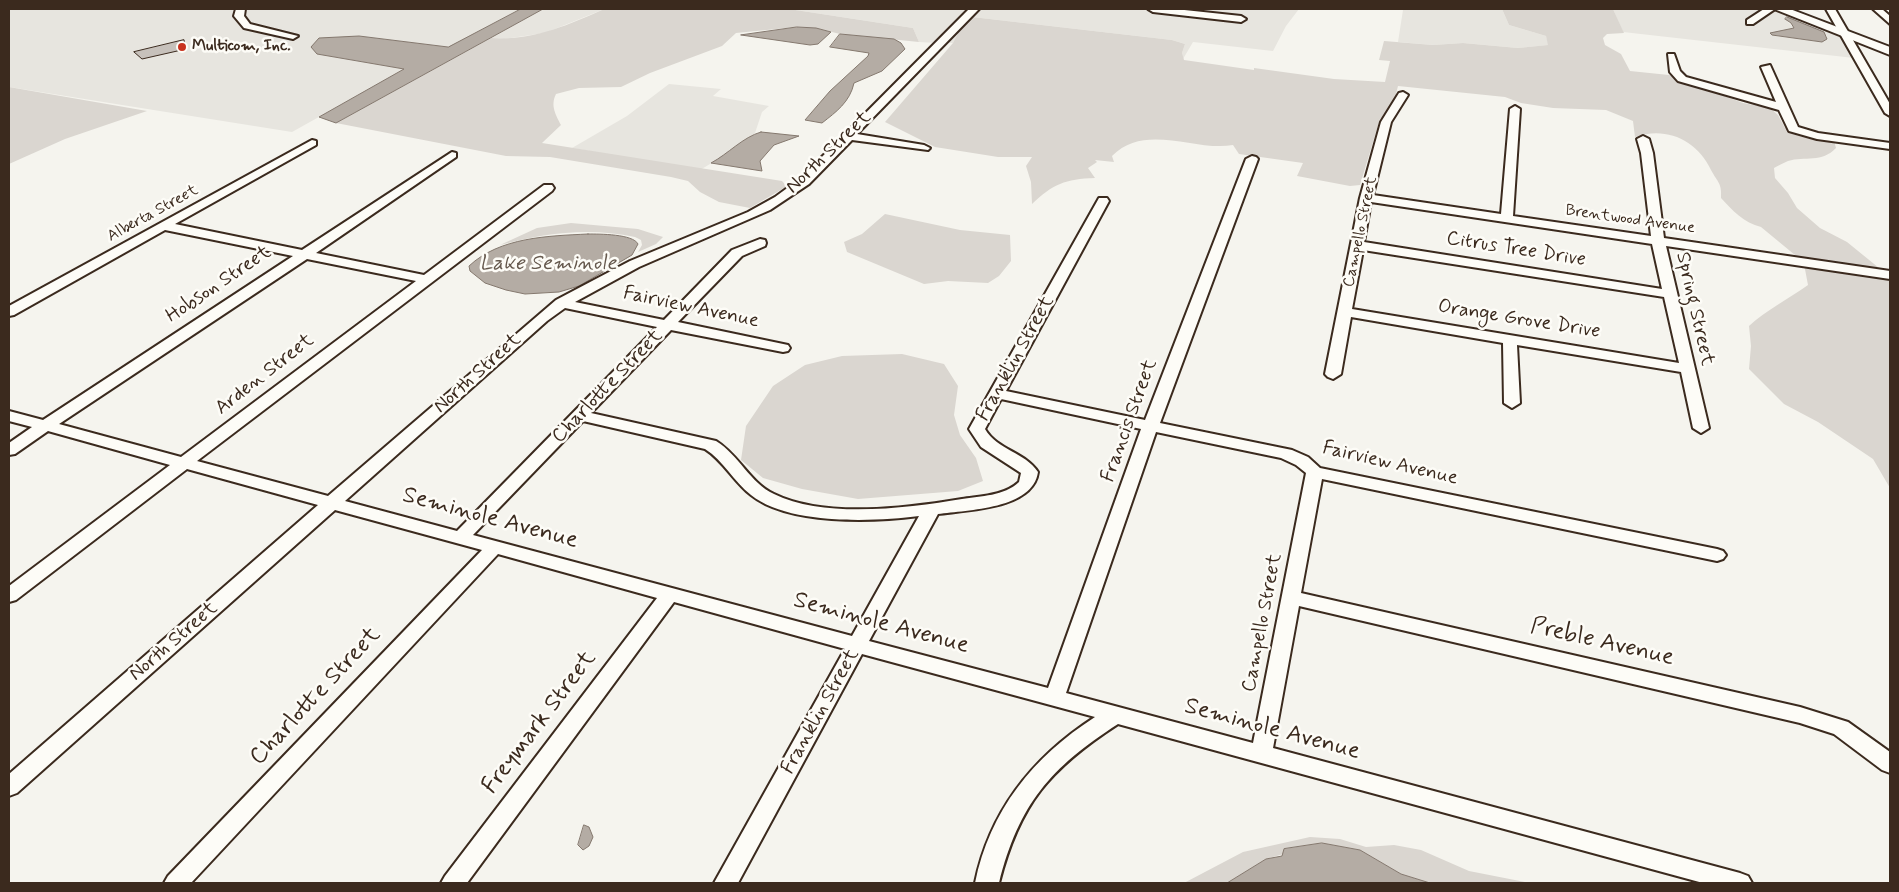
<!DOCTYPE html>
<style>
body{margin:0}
#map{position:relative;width:1899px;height:892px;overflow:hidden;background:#f5f4ee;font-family:Mynerve,sans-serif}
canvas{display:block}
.frame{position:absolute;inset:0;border:10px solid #3b2a1e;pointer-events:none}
</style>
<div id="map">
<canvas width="1899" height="892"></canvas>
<div class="frame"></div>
</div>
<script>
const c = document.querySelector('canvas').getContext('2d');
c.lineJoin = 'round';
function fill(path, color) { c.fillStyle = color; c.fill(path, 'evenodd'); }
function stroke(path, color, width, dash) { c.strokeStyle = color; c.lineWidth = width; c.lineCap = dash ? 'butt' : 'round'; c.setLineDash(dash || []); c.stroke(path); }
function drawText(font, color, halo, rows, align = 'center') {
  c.font = font + ' Mynerve,sans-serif'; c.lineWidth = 5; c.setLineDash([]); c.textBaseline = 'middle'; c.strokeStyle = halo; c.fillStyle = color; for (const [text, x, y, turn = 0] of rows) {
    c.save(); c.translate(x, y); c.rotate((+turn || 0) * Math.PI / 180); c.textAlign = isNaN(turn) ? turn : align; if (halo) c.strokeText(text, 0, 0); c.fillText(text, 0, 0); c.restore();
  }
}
fill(new Path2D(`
 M9,9H237L235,17L244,27L293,37L298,35L251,25L243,16L245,9H521L448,47L359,36L334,57L405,69L292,132L9,87Z
 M543,9H611L602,10L545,33L504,39L491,38Z
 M789,9H970L936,43L919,42L913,28Z
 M978,9H1142L1244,21L1245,18L1163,9H1299L1286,26L1273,51L1193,42L1183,59L1182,53L1185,44L1172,40L972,17L962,25L953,43H945Z
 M1393,9H1502L1509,25L1546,36L1549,45L1518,48L1463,43L1433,45L1398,42L1403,10Z
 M1613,9H1764L1745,22L1753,24L1776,9L1840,33L1854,58L1623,32ZM1787,21L1827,36L1822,42L1776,36L1781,31L1794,28Z
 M669,84L721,89L713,96L769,106L762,112L755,133L725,155L700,170L572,148L627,116Z`), '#e7e5df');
fill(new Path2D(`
 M611,9H789L913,28L919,42L840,34L816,28L797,27L736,33L722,46L650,73L621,87L579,88L556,94C550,106 556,115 561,125L542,143L782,181L789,189L784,188L750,208L719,202L700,192L688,181L671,177L550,157L506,156L336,123L491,38C531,41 566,26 602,10Z
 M1502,9H1613L1624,33L1607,34L1603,38L1605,45L1621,54L1630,71L1669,75L1743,103L1770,108L1778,115L1785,128L1799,136L1834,141L1836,148C1822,163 1805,156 1788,161C1783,163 1778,166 1774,168L1775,178L1788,193L1797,208L1820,228L1847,242L1879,268L1890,273L1801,260L1761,227C1744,223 1732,210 1721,198C1722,183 1718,183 1711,170C1697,140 1666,126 1635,137L1633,121L1606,110L1553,108L1521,103L1505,97L1398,86L1396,94L1398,95L1385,116L1380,119L1360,185L1350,186L1297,176L1303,163L1239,154L1233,145C1196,152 1145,122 1112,156L1114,162L1095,160L1097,162L1088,168L1095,178C1065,179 1053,184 1032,204L1031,182L1026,166L1032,157H998L935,147L885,122L953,43L962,25L972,17L1172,40L1185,44L1182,53L1184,60L1254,70V68L1334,79L1385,82L1390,61L1379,60L1384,41L1433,45L1463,43L1518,48L1548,45L1546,36L1509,25Z
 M9,87L147,111L65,139L9,164Z
 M885,214L960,230L1010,235L1011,261L999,276L988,283L948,281L924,284L847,252L844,242L862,234Z
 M571,223L638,229L663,237L656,244L638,252L642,245L641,240L635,237C589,227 545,233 500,245L537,228Z
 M1804,264L1890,277V488L1873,459L1818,422L1784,404L1749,369L1751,346L1749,326C1765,311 1788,299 1808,285Z
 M902,354L944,364L958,386L954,415L960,435L976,458L983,481L958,491L858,499L802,489L763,478L741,460L746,426L773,386L805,365L842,356Z
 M1310,837L1340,839L1366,847L1394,845L1421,850L1469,871L1530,883H1430L1401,874L1360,850L1322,843L1266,859L1227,883H1184L1243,852Z`), '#dad6d0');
const water = new Path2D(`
 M521,9H543L336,123L319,117L404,69L317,54L311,47L319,38L359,36L448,47Z
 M1787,17L1824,32L1827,39L1822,42L1772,35L1770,33L1794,28L1791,23L1785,19Z
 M797,27L816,28L831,32L818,44L810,45L741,35Z
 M840,34L894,39L901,43L905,49L882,71L854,83C850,102 836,112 822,123L805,120L830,91L868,56L869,53L830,47Z
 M761,132L799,136L774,145L760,161L762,171L711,163C728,154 743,137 761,132Z
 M588,234C600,234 633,234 638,244L632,255L579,286L559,292L525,294L506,290L485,283L470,271L469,266C500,237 548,236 588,234Z
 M584,825L589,827L593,837L589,846L583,850L578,845Z
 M1322,843L1360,850L1401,874L1430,883H1227L1266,859L1282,856L1284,849Z`);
fill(water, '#b4aca4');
stroke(water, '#84786e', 1);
const building = new Path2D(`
 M184,40L186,49L142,59L134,52Z`);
fill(building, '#c7c1bb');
stroke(building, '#3b2a1e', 1);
const minor = new Path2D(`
 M236,9H245L244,16L250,24L298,36L293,39L244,28L234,16Z
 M969,9H979L857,134L924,145L930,148L928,150L852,140L809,184L770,210L639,267L575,302L664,320L732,250L760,239L765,240L766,243L765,246L742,256L678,322L788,345L790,348L788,351L783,352L671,330L591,413L716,441C739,455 750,483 774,494C825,519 908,508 962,499C981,496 1004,496 1019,482L1021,473L981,447L969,429L1099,198H1107L1109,201L1006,391L1145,420L1246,159L1252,156L1256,157L1258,159L1160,423L1292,450L1308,457L1320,468L1717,549L1723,551L1726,555L1723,559L1717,561L1322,479L1301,593L1800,707L1848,722L1890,752V773L1882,770L1834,734L1800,723L1299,606L1273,748L1740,873L1748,876L1752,883H1703L1118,724C1050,768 1019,804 999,883H975C990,810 1033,757 1095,717L862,654L738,883H714L845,649L674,602L467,883H441L445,876L657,598L498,554L191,883H164L168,876L482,550L335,510L17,793L9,796V774L318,505L187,469L16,600L9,602V586L170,465L48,431L15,454L9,455V443L32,427L9,421V411L43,420L293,256L165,230L14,315L9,316V306L312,140L316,141V145L175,224L302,250L452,152L456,153V157L316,253L424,275L544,185H552L554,188L552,191L197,461L328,496L556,300L630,261L748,212L775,197L801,178ZM307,259L416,281L181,457L59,424ZM565,308L657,327L457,531L345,501L547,321ZM1001,399L1141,429L1048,688L869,641L938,514C968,510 1033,509 1038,472C1025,452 997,450 985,429ZM583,421L705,449C724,461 733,481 751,495C788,525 873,522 919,516L852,636L473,535ZM1156,432L1281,458L1296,465L1306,473L1253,743L1066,693Z
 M1148,9H1175L1241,16L1246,19L1241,22L1153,12Z
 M1764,9H1775L1753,24H1747V20Z
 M1826,9H1835L1890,104V116L1885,113Z
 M1873,9H1882L1890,16V24Z
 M1668,54H1674L1680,71L1686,77L1776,102L1761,67L1770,65L1798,127L1818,133L1890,143V149L1817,139L1789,131L1779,110L1678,81L1670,72Z
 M1403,92L1408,95L1391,122L1373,195L1501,214L1510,109L1515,106L1520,109L1513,216L1651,236L1641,153L1637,139L1643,136L1649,139L1653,153L1664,238L1890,271V279L1666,246L1709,428L1701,433L1693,428L1681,372L1517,345L1520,403L1512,408L1504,403L1503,343L1351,317L1341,374L1333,379L1328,377L1325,374L1360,198L1381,122L1399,93ZM1371,202L1652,244L1662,289L1364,242ZM1363,250L1664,297L1679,363L1352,309Z`);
const major = new Path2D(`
 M1774,9H1790L1890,47V55Z`);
stroke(minor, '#3b2a1e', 4);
stroke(major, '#3b2a1e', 4);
fill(minor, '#fdfcf7');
fill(major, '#fdfcf7');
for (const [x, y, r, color] of [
 [182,47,5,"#c8321e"]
]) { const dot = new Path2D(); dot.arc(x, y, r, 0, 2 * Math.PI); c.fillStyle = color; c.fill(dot); stroke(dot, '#fdfcf7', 2); }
drawText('bold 16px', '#3b2a1e', '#fdfcf7', [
 ["Multicom, Inc.",192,47]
], 'left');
drawText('16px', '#3b2a1e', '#fdfcf7', [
 ["Alberta Street",153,214,-29],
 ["Brentwood Avenue",1630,220,8],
 ["Campello Street",1361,232,-78]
]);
drawText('20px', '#3b2a1e', '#fdfcf7', [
 ["North Street",829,153,-44],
 ["Citrus Tree Drive",1516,250,9],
 ["Hobson Street",219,285,-34],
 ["Fairview Avenue",691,308,12],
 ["Spring Street",1694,309,77],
 ["Orange Grove Drive",1519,320,9],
 ["Franklin Street",1016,359,-61],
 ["North Street",478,374,-42],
 ["Arden Street",265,375,-38],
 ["Charlotte Street",608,387,-46],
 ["Francis Street",1130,421,-70],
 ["Fairview Avenue",1390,464,13],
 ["Campello Street",1263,623,-79],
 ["North Street",174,642,-41],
 ["Franklin Street",821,712,-61]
]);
drawText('italic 21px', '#65584d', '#fdfcf7', [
 ["Lake Seminole",548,265]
]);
drawText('24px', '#3b2a1e', '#fdfcf7', [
 ["Seminole Avenue",490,519,15],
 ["Seminole Avenue",881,624,15],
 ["Preble Avenue",1602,643,13],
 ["Charlotte Street",316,697,-47],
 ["Freymark Street",540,723,-53],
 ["Seminole Avenue",1272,730,15]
]);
</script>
